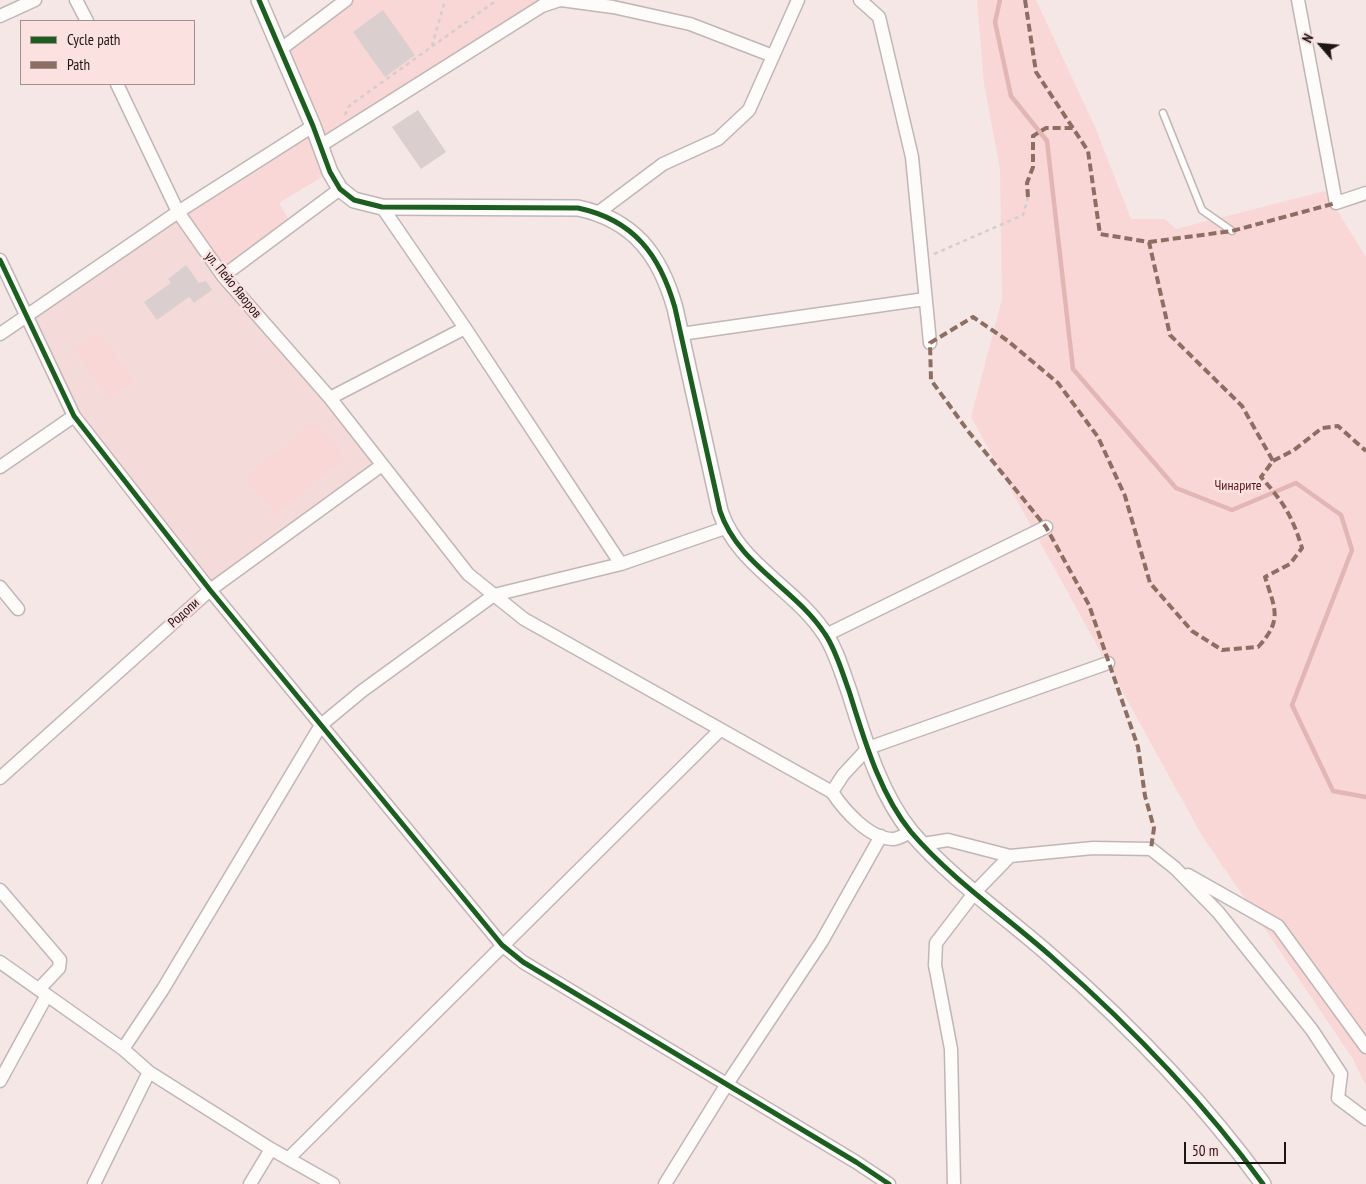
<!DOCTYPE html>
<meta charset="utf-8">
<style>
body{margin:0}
#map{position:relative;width:1366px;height:1184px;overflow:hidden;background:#f5e7e6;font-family:"PT Sans Narrow",sans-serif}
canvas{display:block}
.legend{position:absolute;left:20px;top:20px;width:175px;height:65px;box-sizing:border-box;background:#fbe1e0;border:1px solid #a28f8e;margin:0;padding:6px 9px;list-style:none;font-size:15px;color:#1d1414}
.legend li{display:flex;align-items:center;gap:10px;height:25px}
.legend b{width:25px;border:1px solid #a28f8e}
.north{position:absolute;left:1296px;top:20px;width:50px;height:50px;-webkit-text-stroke:4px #fbe1e0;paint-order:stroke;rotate:297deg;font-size:14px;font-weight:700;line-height:20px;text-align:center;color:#1d1414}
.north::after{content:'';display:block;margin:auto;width:18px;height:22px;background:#1d1414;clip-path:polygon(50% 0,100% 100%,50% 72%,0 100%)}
.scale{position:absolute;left:1184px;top:1142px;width:102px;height:22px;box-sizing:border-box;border:2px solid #1d1414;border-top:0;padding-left:6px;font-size:15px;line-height:18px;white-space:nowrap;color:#1d1414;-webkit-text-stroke:4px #fbe1e0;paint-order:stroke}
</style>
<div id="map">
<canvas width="1366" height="1184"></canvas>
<ul class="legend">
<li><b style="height:6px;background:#1b5e20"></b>Cycle path</li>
<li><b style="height:6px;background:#8d6e63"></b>Path</li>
</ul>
<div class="north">N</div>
<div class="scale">50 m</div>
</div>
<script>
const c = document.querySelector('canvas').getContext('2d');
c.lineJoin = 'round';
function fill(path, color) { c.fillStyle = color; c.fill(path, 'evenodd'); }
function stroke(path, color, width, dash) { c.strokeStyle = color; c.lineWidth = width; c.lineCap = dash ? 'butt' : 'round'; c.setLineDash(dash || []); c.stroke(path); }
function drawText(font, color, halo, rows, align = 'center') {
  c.font = font + ' "PT Sans Narrow",sans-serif'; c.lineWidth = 5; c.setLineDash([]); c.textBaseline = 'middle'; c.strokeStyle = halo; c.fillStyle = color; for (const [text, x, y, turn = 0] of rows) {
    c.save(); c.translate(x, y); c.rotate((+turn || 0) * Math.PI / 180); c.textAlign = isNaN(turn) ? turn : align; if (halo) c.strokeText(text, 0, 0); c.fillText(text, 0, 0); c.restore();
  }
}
fill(new Path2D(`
 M178,212L382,465L210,590L74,416L27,315Z`), '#f4dbda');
fill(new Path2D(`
 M346,0H560L320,146L330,172L279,203L292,225L223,276L178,212L313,126L281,49Z
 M977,0H1036L1095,127L1131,219H1165L1176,229L1325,191L1366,257V1086L1353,1059L1201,834L971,417L1002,299L1000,169L984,84Z
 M99,331L134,382L109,399L74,349Z
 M315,421L345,458L275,514L245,477Z`), '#f9d7d6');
stroke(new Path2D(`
 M1000,0L995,22L1011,96L1047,141L1073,369L1176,488L1232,510L1296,483L1341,515L1352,550L1292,705L1333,791L1366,797`), '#e1b6b5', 4.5);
fill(new Path2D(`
 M383,10L415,55L385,77L353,32Z
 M418,110L446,152L421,169L392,127Z
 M186,265L199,283L206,281L212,290L194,303L189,297L157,320L144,302L171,283L168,279Z`), '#dacfce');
const service = new Path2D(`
 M1163,113L1202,210L1232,231`);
const minor = new Path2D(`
 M76,0L87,21
 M561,0L613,7L690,24L773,56
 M860,0L879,17L912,157L930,343
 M1298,0L1336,203L1366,193
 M0,16L35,0
 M281,49L346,0
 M117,84L178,212L223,276L330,398L468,574L524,619L832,792
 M320,146L542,6L560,0
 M382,207L465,328L621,564
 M599,212L663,164L718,139L749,110L798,0
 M0,260L74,416L210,590L502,945L523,962L856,1162L889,1184
 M223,276L340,189
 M0,334L178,212L313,126
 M681,334L925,299
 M330,398L465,328
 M0,467L74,416
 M0,587L18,609
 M826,635L1046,527
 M0,778L210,590L382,465
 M911,832C906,834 898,839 893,839C869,839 844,810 832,792L843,775L868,748L1108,663
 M923,844L948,840L1010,856
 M1188,875L1278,926L1366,1047
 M0,890L60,960L59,968L39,989
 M0,962L123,1049L149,1072L271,1149L333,1184
 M123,1049L163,989L321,725L362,691L494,595L621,564L725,528
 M0,1081L47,995
 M289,1158L720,730
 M94,1184L149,1072
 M250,1184L271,1149
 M665,1184L727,1084L822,941L881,836
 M954,1184L951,1049L935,965L936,943L975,892L1010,856L1093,848L1151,849L1175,868L1218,912L1312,1030L1341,1074L1338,1098L1366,1119`);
const tertiary = new Path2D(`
 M259,0L313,126L330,172L340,189L354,200L382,207L578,208C634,220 660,255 675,308L720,511C738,565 795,588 825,634C836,650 842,672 849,691C864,738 879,793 911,832C951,879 1007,917 1053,958C1130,1026 1203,1101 1263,1184`);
stroke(service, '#c0b6b5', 9);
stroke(minor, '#c0b6b5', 15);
stroke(tertiary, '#c0b6b5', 18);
stroke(new Path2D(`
 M432,46L445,0
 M345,115L349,106L497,0
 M934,254L1023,215L1028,197`), '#d3cece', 2.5, [4, 4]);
stroke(service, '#fefbfb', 6);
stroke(minor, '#fefbfb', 12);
stroke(tertiary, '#fefbfb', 15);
stroke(new Path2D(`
 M1025,0L1036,72L1088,151L1100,234L1149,242L1170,335L1242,406L1273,461L1261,477C1283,502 1292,515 1302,548L1290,564L1265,577C1275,609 1283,620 1258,647L1222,650L1192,631L1150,583L1125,496L1098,437L1058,383L1008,341L973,317L930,343L931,380L968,431L1046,527L1089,605L1138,747L1145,796L1154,828L1151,849
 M1028,197L1027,183L1033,167V136L1046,128H1073
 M1149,242L1232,231L1336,203
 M1273,461L1294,450L1322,428L1338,426L1366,451`), '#8d6e63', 4, [8, 4]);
stroke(new Path2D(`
 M259,0L313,126L330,172L340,189L354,200L382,207L578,208C634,220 660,255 675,308L720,511C738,565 795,588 825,634C836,650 842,672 849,691C864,738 879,793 911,832C951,879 1007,917 1053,958C1130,1026 1203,1101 1263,1184
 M0,260L74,416L210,590L502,945L523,962L856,1162L889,1184`), '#1b5e20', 5);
drawText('14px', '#1d1414', '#fbe1e0', [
 ["ул. Пейо Яворов",233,285,51],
 ["Родопи",184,613,-42]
]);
drawText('14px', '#57151a', '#fbe1e0', [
 ["Чинарите",1238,486]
]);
</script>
